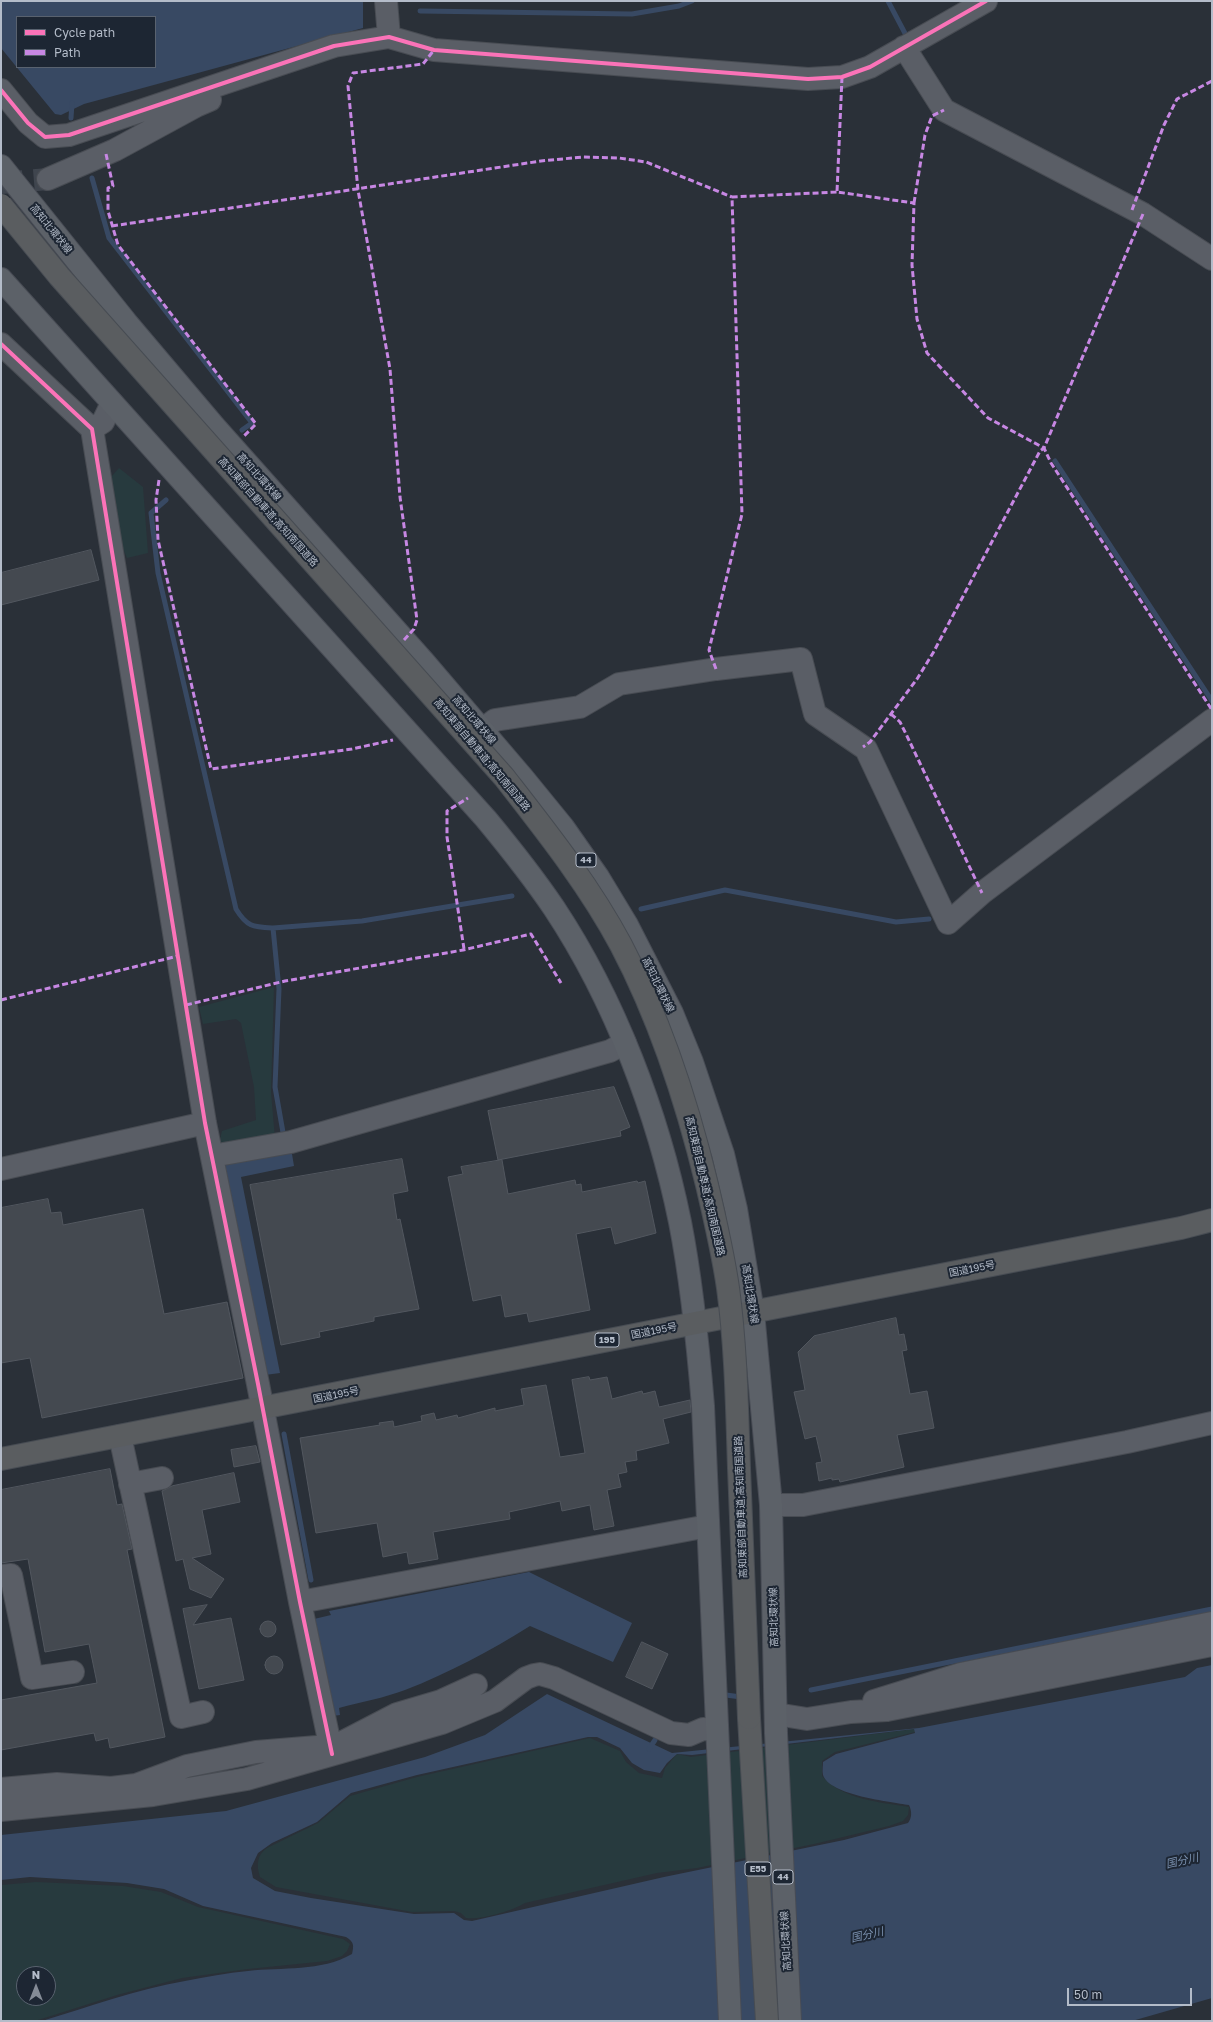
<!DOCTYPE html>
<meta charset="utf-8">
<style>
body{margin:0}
#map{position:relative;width:1213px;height:2022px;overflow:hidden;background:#2a3038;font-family:"Golos Text",sans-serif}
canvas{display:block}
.frame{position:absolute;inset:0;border:2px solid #b4bcc9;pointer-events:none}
.legend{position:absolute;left:16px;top:16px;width:140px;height:52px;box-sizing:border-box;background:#1d2633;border:1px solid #59626f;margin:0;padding:5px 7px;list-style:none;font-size:12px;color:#b4bcc9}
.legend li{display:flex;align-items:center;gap:8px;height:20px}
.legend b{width:20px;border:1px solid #59626f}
.north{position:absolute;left:16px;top:1966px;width:40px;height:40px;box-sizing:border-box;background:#1d2633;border:1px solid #59626f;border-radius:50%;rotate:0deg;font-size:11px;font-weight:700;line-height:16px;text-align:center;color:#b4bcc9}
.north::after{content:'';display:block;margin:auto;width:14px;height:18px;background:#848b96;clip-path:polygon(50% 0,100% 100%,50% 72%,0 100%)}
.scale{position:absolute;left:1067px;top:1988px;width:125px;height:18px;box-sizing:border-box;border:2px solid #b4bcc9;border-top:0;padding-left:5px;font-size:12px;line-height:14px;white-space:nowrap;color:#b4bcc9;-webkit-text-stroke:3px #1d2633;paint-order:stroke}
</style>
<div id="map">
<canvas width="1213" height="2022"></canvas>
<div class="frame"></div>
<ul class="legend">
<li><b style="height:5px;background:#fb73b8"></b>Cycle path</li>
<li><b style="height:5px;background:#c787e3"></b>Path</li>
</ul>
<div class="north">N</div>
<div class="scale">50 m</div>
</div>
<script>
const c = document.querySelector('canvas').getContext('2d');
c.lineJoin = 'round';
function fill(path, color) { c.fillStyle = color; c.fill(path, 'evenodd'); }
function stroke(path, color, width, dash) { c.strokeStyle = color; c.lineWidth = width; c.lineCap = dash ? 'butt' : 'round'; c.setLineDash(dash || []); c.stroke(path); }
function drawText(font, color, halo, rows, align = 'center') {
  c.font = font + ' "Golos Text","Noto Sans JP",sans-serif'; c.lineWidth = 4; c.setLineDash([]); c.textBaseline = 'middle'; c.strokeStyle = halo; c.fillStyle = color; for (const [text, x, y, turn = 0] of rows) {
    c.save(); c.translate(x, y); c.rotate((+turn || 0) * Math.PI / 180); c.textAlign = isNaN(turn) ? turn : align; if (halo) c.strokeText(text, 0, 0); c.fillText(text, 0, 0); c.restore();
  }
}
fill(new Path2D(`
 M119,468L143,487L148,553L127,558L117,534L111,477Z
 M274,987L271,1092L275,1139L222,1148L220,1139L222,1131L256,1120L254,1087L241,1023L236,1019L203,1024L199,1007Z
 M914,1729L915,1732L835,1752L822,1761V1776C843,1800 880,1802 909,1807L908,1815L903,1821L889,1826L814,1844L697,1868L657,1873L525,1903C512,1911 481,1920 466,1918L461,1913L454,1911L412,1912L276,1887L260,1877C256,1865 257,1855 267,1848L318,1823L350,1796L417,1777L590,1738L620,1751L626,1762L639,1773L662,1778L665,1768L677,1754L691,1757Z
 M36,1882L123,1886L161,1892L198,1907L343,1939L350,1944L347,1951L342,1956L327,1961L248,1969L182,1978L117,1995L35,2021H1V1885ZM24,1974H48V1998H24Z`), '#273a3e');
fill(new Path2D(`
 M1,1H363V28L84,104L61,115L55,114L1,48ZM17,17H155V67H17Z
 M291,1148L294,1166L241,1177L280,1373L265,1375L222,1167L225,1158Z
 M529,1572L632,1623L613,1662L530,1626C490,1651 449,1673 405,1690C384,1698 361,1702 339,1708L340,1715L333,1716L314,1619L331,1615L329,1611Z
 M1212,1665V1998L1132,2021H42C89,2007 137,1989 185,1981C206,1977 227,1973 248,1971C282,1967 321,1972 352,1954C354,1945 354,1942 346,1937L203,1906L164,1889L127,1883L30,1877L1,1880V1835L226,1811L425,1757L485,1735L547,1694L672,1753L919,1728L1185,1677L1197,1668ZM914,1729L915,1733L836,1754L823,1762C823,1766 822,1771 823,1775C829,1795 891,1802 909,1805C912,1811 912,1818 908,1823L844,1840L664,1877L472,1921L464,1920L454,1913L414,1914L311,1898L275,1891L253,1878L251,1868L258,1853L272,1843L317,1822L351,1793L417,1775L588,1737H597L620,1748L632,1763L644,1770L660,1773L667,1763L677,1754L692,1755Z`), '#384963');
stroke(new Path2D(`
 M888,1L908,39
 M420,11L632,14L679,6L692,1
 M71,118L72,103
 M92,178L109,238L252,423L242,430
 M1055,461L1212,701
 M166,500L151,513L158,573L236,909C247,927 253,927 273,928L279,989L275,1087L284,1138
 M641,909L725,890L896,922L929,919
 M273,928L362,921L512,896
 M284,1434L311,1580
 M811,1690L1212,1609
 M726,1695L741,1697
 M649,1749L655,1740`), '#384963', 5);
const building = new Path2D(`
 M91,550L99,580L1,605V573Z
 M614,1087L630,1127L620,1131L621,1136L498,1160L488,1111Z
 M402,1159L408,1191L393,1194L397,1220L400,1219L419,1309L374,1317V1321L319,1332L320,1337L281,1345L250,1185Z
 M502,1160L508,1194L575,1180L576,1185L581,1184L582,1192L637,1181L638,1183L645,1181L656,1233L615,1244L611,1227L576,1234L590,1310L529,1322L527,1313L505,1317L501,1295L473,1301L448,1177L463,1174L461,1167Z
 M48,1199L51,1213L61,1212L63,1225L143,1209L164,1314L227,1302L243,1378L42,1418L30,1358L1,1363V1208Z
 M896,1318L899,1335L904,1334L907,1350L902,1351L910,1394L927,1391L934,1428L897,1435L904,1467L840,1482L839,1479L832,1480V1478L819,1481L816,1463L822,1462L816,1436L805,1439L794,1392L805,1390L798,1352L814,1336Z
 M589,1377L590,1380L607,1377L612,1399L642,1391L643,1394L655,1391L659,1407L690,1400L691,1412L663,1419L669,1443L636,1451L637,1460L625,1462L627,1472L618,1474L621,1487L607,1490L614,1526L594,1530L590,1505L562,1511L560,1501L509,1512L510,1519L433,1532L438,1559L409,1564L407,1552L383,1557L377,1523L316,1533L300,1438L380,1425L379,1423L393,1421L394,1427L422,1421L421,1416L434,1413L436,1420L457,1415L458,1418L495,1408V1411L524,1405L521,1389L546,1385L560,1457L585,1453L572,1380Z
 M256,1446L260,1462L234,1467L231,1450Z
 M110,1469L117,1505L122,1504L132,1549L127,1550L165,1737L110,1748L108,1738L96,1741L94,1733L1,1750V1700L97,1683L89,1644L45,1652L28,1559L1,1563V1490Z
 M234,1473L240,1502L202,1510L211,1554L192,1558L224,1579L211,1598L190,1589L183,1559L176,1561L162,1491L172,1486Z
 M207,1605L193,1625L231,1618L244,1680L199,1689L183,1609Z
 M260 1629a8 8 0 1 1 16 0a8 8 0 1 1-16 0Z
 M642,1642L668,1654L652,1689L626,1677Z
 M265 1665a9 9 0 1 1 18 0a9 9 0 1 1-18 0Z`);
fill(building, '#444950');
stroke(building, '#52575f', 1);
stroke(new Path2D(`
 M1,183L48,179`), '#3f454e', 22, [22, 11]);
const minor = new Path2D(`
 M386,1L389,37
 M904,47L944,110L1143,214L1212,259
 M1,90L28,123L45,137L69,135L334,46L389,37L434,50L808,79L842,77L870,67L986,1
 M48,179L115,150L196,106L210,100
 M1,344L92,429L205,1123L258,1384L300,1602L332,1754
 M92,429L103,422L112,403
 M482,730L495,720L580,707L619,684L716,669L801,659L815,714L866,749L948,923L982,893L1212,720
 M212,1156L291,1142L610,1051L625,1043
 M1,1169L205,1123
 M120,1436L181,1717L203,1712
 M130,1484L162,1478
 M771,1505H803L1127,1442L1212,1423
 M1,1576L11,1575L32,1678L73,1672
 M300,1602L708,1526
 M874,1701L961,1674L1212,1623
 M776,1714L807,1719L851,1712L887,1710L1212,1645
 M1,1789L57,1784L111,1788L136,1785L187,1766L256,1752L329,1746L343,1742L397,1714L441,1701L476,1685
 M1,1810L153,1795L247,1779L442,1723L495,1701L526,1678L534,1675L540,1674L554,1678L671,1733L689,1735L703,1729L716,1730`);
const major = new Path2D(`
 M1,166L126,322L214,426L424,662L523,778L563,827L598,877L627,925L672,1013L692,1062L723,1154L736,1209L753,1312L771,1505L776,1733L790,2021
 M1,279L486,819C510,848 533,877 554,908C615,1000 658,1114 680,1222C692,1283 698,1345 703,1406L730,2021`);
const highway = new Path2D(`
 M1,1459C395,1384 788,1304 1181,1228L1212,1220
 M749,1718L767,2021`);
stroke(minor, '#484c53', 24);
stroke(major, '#484c55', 24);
stroke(highway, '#474c53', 24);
stroke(minor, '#5a5e66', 22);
stroke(major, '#5c6168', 22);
stroke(highway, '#5a5d60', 22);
const highwayBridge = new Path2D(`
 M1,205L59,276L504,777C546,831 589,885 621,945C661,1021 687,1102 707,1185C715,1219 723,1253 728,1288C736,1347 737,1408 739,1468C742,1551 746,1634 749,1718`);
stroke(highwayBridge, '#474c53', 24, []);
stroke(highwayBridge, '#5a5d60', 22);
stroke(new Path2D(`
 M842,77L837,192L914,203L912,265L917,319L927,353L988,418L1044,448L1040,451L933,653L917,679L870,742L863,747
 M106,154L113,186L108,188V211L118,245L256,424L244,436
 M914,203L925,135L932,116L944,110
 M1132,210L1164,125L1177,99L1212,81
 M1143,214L1044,448L1051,463L1212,710
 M112,226L541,161L583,157L619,158L646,162L732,197
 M159,480L156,500L158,540L211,769L352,749L393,740
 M404,640L414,629L417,620L400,497L390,369L358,190L348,86L353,73L423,64L434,50
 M716,669L709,650L742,514L732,197L837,192
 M891,714L900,722L906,734L982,893
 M464,949L447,837V811L468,798
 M1,1000L178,956
 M186,1005L285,981L463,950L531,934L561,983`), '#c787e3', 3, [6, 3]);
stroke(new Path2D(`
 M1,90L28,123L45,137L69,135L334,46L389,37L434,50L808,79L842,77L870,67L986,1
 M1,344L92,429L205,1123L258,1384L300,1602L332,1754`), '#fb73b8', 4);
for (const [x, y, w] of [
 [586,860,20],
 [607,1340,24],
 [758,1869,26],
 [783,1877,20]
]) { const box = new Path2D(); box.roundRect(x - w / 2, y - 7, w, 14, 3); c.fillStyle = '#1d2633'; c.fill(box); stroke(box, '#b4bcc9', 1); }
drawText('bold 9px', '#b4bcc9', null, [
 ["44",586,860],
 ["195",607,1340],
 ["E55",758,1869],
 ["44",783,1877]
]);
drawText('10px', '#b4bcc9', '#1d2633', [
 ["高知北環状線",51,229,51],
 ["高知北環状線",259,477,48],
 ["高知東部自動車道;高知南国道路",268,512,48],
 ["高知北環状線",474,720,49],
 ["高知東部自動車道;高知南国道路",482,755,50],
 ["高知北環状線",658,985,64],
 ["高知東部自動車道;高知南国道路",705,1186,77],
 ["国道195号",972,1269,-11],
 ["高知北環状線",750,1294,81],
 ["国道195号",654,1331,-11],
 ["国道195号",336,1395,-11],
 ["高知東部自動車道;高知南国道路",741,1507,-92],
 ["高知北環状線",774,1617,-91],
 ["高知北環状線",786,1941,-93]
]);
drawText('italic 11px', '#7c92b1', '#1d2633', [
 ["国分川",1182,1861,-13],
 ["国分川",867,1935,-13]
]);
</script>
